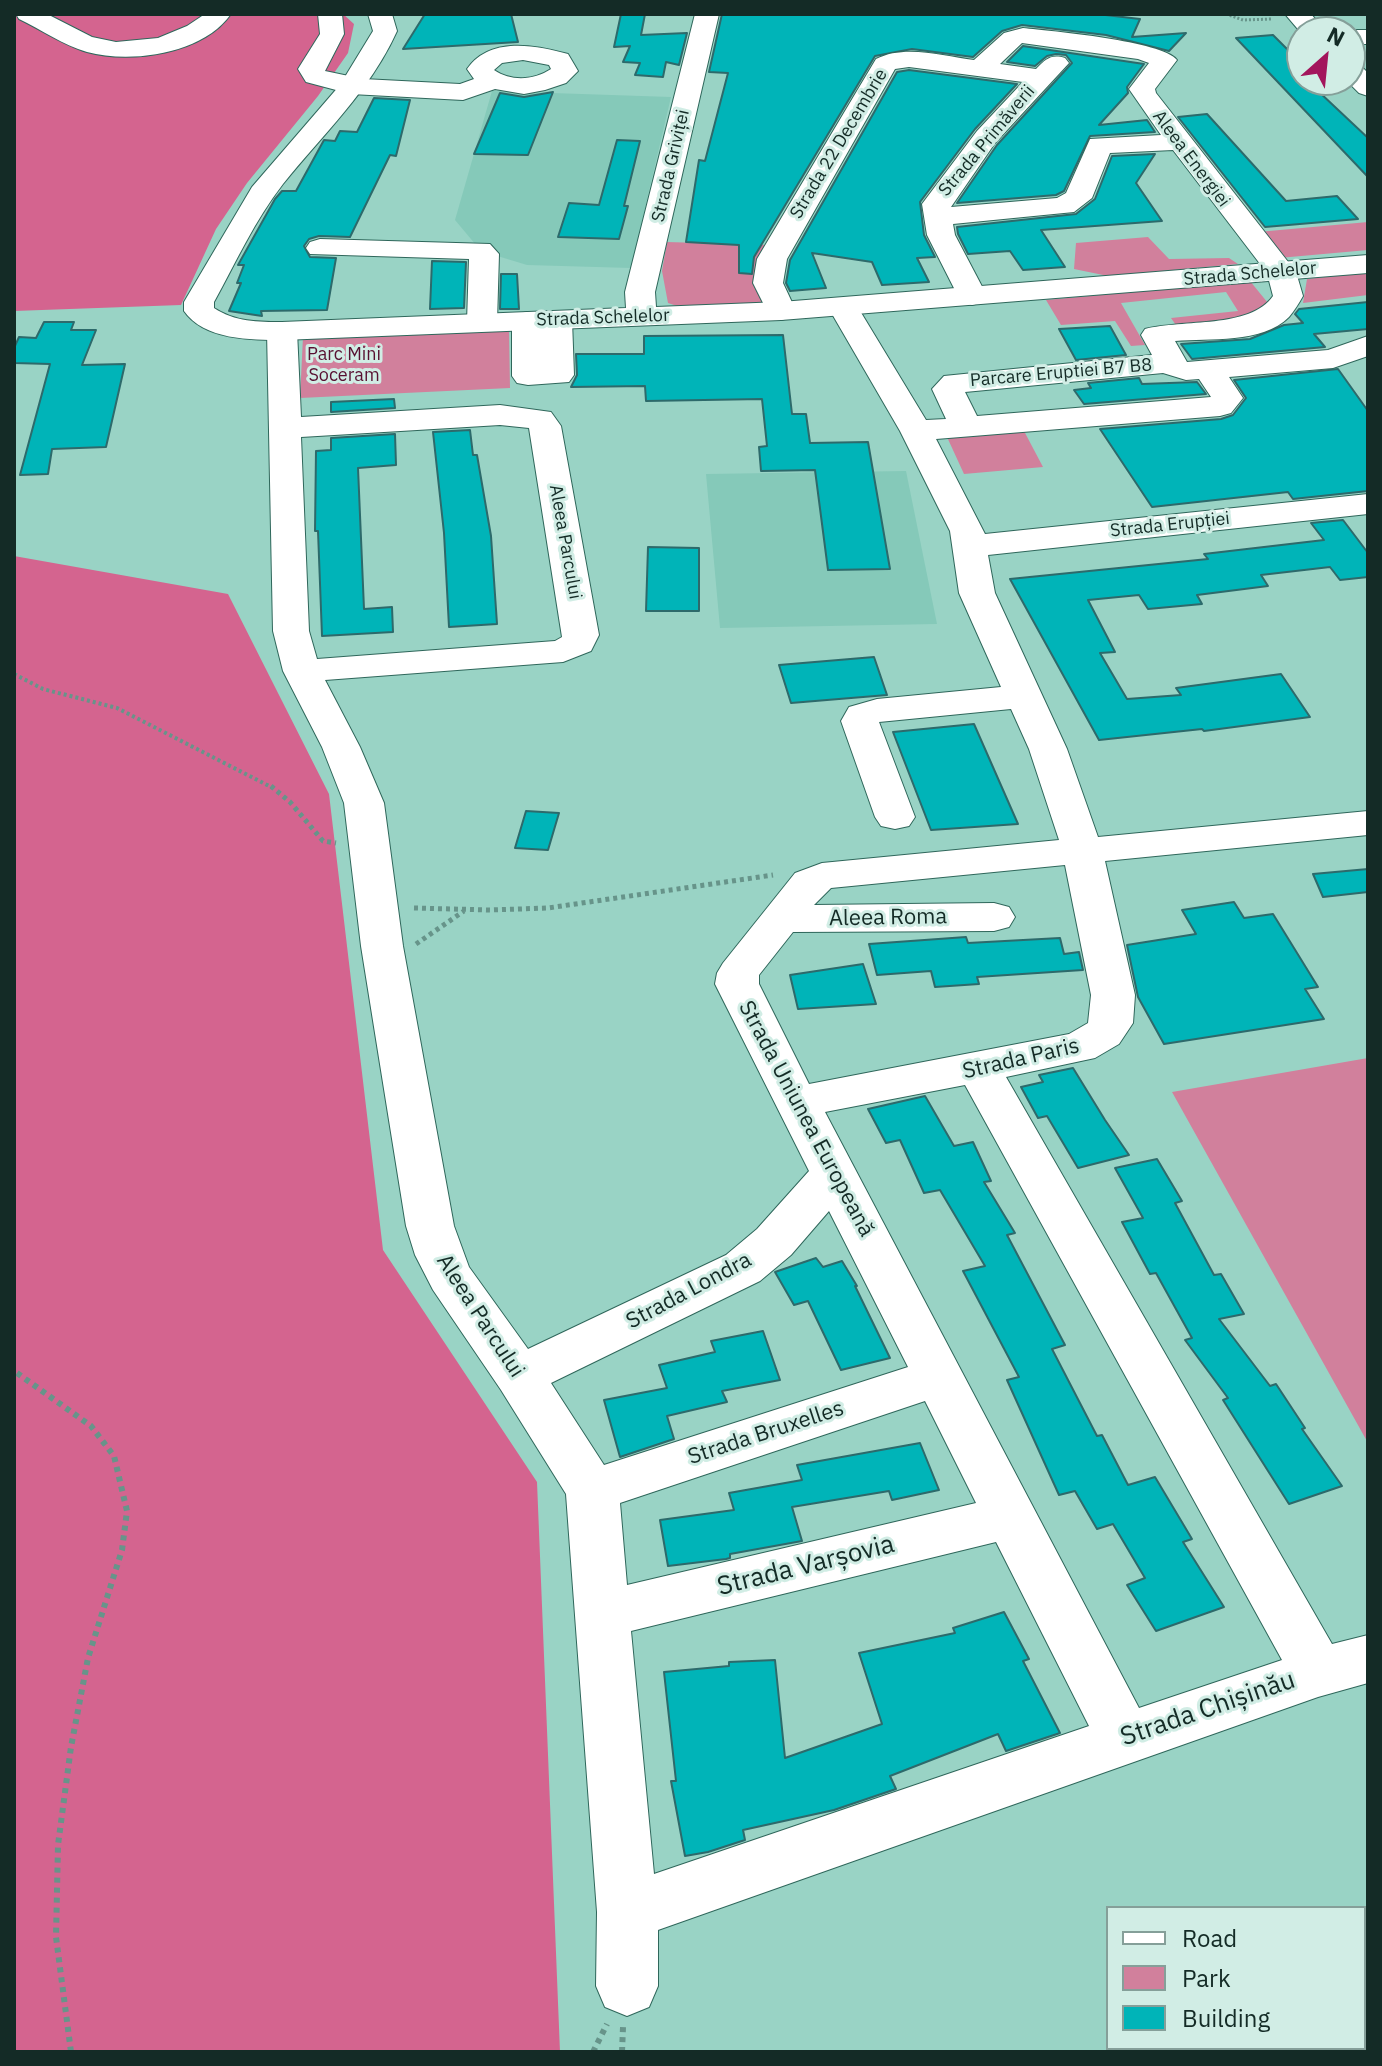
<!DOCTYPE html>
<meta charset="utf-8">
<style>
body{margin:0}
#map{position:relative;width:1382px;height:2066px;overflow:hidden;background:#99d3c5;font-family:"IBM Plex Sans",sans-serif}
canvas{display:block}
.frame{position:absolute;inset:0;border:16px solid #142b26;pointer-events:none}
.legend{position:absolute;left:1106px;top:1906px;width:260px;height:144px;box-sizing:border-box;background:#d1ede5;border:2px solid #859f99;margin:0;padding:10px 14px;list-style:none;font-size:24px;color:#142b26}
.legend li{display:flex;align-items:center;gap:16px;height:40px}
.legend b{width:40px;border:2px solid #859f99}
.north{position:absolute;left:1286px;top:16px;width:80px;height:80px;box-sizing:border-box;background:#d1ede5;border:2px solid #859f99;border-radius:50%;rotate:27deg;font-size:22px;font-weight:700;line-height:32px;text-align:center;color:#142b26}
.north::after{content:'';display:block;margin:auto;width:28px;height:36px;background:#a3155c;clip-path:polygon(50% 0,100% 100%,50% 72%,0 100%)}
</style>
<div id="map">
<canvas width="1382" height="2066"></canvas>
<div class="frame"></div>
<ul class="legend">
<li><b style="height:10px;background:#fff"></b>Road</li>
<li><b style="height:22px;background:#d1809c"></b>Park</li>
<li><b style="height:22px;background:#00b4b8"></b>Building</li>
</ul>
<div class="north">N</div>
</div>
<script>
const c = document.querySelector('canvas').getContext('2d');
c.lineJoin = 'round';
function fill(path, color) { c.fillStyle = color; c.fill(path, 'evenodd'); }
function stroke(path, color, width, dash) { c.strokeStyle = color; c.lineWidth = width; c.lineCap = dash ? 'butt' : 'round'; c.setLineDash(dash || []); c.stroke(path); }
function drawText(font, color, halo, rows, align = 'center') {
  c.font = font + ' "IBM Plex Sans",sans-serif'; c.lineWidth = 6; c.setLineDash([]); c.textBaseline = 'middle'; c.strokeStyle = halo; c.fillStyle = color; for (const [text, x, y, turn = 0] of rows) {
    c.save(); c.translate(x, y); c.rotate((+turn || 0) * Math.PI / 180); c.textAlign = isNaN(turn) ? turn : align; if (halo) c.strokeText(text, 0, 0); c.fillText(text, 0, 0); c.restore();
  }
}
fill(new Path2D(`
 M492,91L671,97L631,268L527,265L481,251L455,220Z
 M906,471L937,624L720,628L706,474Z`), '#85c9b9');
fill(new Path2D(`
 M1368,222V250L1279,258L1258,232Z
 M1148,237L1169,259L1229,258L1238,264L1108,276L1074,269L1076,243Z
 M667,242L768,245V306L680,307L668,303L662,271Z
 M1368,272V295L1303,303L1307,279Z
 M1250,281L1272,308L1263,319L1178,328L1171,318L1238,311L1226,292L1121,303L1145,345L1131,346L1115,321L1061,325L1046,300Z
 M509,330L510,388L300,398L303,337Z
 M1024,431L1043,467L964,474L947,437Z
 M1368,1058V1443L1172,1092Z`), '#d1809c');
fill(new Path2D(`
 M14,14H343L354,24L348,53L318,96L247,183L216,229L181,305L14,311Z
 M14,556L228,594L329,794L383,1250L537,1482L560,2052H14Z`), '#d4648f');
const building = new Path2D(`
 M425,14H511L518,42L403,49Z
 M621,14H645L641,35L687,33L679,65L666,62L663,77L635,75L640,63L623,62L630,46L614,47Z
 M722,14H1097L1140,19L1132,37L1186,33L1169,51L1106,35L1022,25L1002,31L973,57L912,49L875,56L754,257L752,274L739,273V245L686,242L699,160L705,161L728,73L709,72Z
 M1273,35L1300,62L1302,80H1316L1326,90L1318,91L1368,138V177L1236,38Z
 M1023,46L1144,64L1127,87L1128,93L1099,125L1147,120L1155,132L1090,136L1064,191L1056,195L957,203L997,145L1072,63L1066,55L1056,54L1047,56L1035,66L1007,62Z
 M909,70L1017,84L975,129L920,202L924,235L935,257L917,258L929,282L882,285L872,262L812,253L826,288L790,291L786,283L790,260L897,72Z
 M553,92L528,155L474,154L500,93L524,97Z
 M374,98L410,100L396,156L390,155L350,237L319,236L309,239L304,246L310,257L336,258L327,310L261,311L262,316L229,311L241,283H237L244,265H238L275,199L282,191H296L324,140L335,141L340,131L357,132Z
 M1207,114L1286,201L1337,196L1358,219L1265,227L1178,117Z
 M617,140L640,141L624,206H628L619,239L558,237L569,203L599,205Z
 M1155,154L1136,183L1162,221L1041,230L1065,267L1023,270L1010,251L968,254L958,234L957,227L1076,214L1095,199L1112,156Z
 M432,261L466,262L464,308L430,309Z
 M501,274H517L519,309H500Z
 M1368,302V329L1314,334L1325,347L1192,359L1181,344L1250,339L1284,325L1303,323L1295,314L1299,309Z
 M44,322H74L71,330H96L82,365L125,364L106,447L52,449L48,474L20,475L50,364L14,363V348L19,337L36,338Z
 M1110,326L1126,355L1076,360L1059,329Z
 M783,335L792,414H806L810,443L868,442L890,569L828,570L815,470L761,471L759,447L767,446L762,399L646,401L645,386L571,387L577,375L576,354H644V336Z
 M1338,369L1368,411V491L1293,499L1288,492L1152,507L1100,429L1221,419L1233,415L1246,398L1234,380Z
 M1139,378L1142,384L1197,382L1206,394L1084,404L1074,390L1091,388L1088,383Z
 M394,399L395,408L331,412V402Z
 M470,430L473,455H477L491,536L497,624L449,627L444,533L433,432Z
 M395,434L396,465L358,468L364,609L392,607L393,632L322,636L318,531H315L316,451L331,450V438Z
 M1343,520L1368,553V577L1340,580L1330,567L1261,575L1268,586L1197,595L1202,604L1148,609L1139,595L1088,600L1115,652L1100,653L1127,699L1181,695L1176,688L1281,674L1310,717L1204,731L1202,729L1099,740L1010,579L1208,559L1204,554L1324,540L1311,523Z
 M648,547L699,548V611H646Z
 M874,657L887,695L791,703L779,665Z
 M974,724L1018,824L931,830L893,732Z
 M526,811L559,813L548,850L515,848Z
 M1368,869V892L1323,897L1313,874Z
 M1234,902L1244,918L1273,914L1318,987L1305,989L1324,1019L1164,1044L1138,997L1127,945L1196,934L1182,910Z
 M966,937L968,943L1060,938L1064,954L1079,952L1083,970L977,977L979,984L935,987L931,971L877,975L869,944Z
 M863,964L876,1004L798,1009L790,975Z
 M1073,1068L1105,1120L1129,1155L1078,1168L1047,1116L1038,1118L1021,1087L1043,1082L1039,1075Z
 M925,1096L954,1146L973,1142L991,1181L984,1182L1015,1233L1007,1235L1065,1345L1052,1349L1097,1436L1102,1435L1128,1485L1155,1477L1192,1539L1183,1542L1224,1607L1156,1631L1127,1585L1145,1578L1113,1524L1097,1529L1075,1491L1059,1495L1007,1380L1019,1377L963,1271L985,1266L940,1190L924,1193L900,1140L886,1143L868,1109Z
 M1157,1159L1182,1201L1175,1203L1214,1275L1221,1274L1244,1314L1219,1319L1270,1386L1276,1384L1305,1428L1302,1429L1342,1486L1289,1504L1223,1400L1228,1398L1185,1340L1192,1338L1156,1273L1150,1274L1122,1222L1143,1218L1115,1168Z
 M816,1258L823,1267L842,1261L857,1286H855L890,1358L841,1370L808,1301L794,1305L775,1272Z
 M763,1331L780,1380L722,1391L727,1402L667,1416L674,1439L620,1457L604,1400L667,1388L659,1365L715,1352L711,1341Z
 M920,1443L939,1490L892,1500L889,1491L792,1507L802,1541L730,1554V1558L726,1559L668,1566L660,1520L734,1510L729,1493L802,1480L797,1465Z
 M1004,1612L1029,1659L1023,1661L1060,1733L1006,1751L998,1734L890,1776L896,1789L834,1810L743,1830L745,1840L708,1852L685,1856L671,1781H676L664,1672L729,1666V1662L775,1660L785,1758L882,1724L859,1653L955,1633L953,1628Z`);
fill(building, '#00b4b8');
stroke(building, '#2d6a6b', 2);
const minor = new Path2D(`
 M16,14H47L92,37L116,42L158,38L187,26L205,14H231C203,54 131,64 87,52C63,45 42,30 19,19Z
 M318,14H342L344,34L325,71L363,79L460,84L474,79L467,69C490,36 535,45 568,54L578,71L566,83L545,90L524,94L495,89L463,100L351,94L306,82L298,69L320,34ZM523,60L549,65L551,69C534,80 512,82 494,70L502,63Z
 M1023,28C1051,31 1163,41 1177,60L1155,89L1156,93L1296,272L1303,296C1299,303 1294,311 1289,317C1262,344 1209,338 1175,341L1187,362L1328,350L1368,336V356L1333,368L1229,377L1243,398L1231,413L1220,416L936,439L985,534L1368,494V514L988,555L995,593L1067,749L1098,837L1368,811V835L1105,861L1135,995L1133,1023L1119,1044L1095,1058L1006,1077L1332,1644L1368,1635V1683L1318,1697L658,1930V1986L649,2007L627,2016L605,2007L596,1986L597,1912L566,1494L501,1390L433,1290L415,1255L406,1226L361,946L344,803L322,747L283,671L273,631L267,331L271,325L282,322L293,325L297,331L301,417L500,405L551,412L561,426L599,635L591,651L563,662L325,680L360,747L384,803L403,946L454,1226L469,1267L528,1349L726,1255L757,1229L809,1171L715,984L717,973L723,963L795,873L822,863L1059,840L1029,749L1011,709L879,722L915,817L909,826L895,829L881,826L875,817L841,721L849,707L877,699L1001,687L959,593L950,531L900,431L828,307L832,301L843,298L854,301L926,420L946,419L932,389L944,376L1152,355L1141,335L1145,329C1183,319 1250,329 1273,296L1267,273L1173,150L1110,153L1092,198L1074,212L953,224L955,235L987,296L983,302L972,305L961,302L927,235L922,204L977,131L1023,82L909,67L895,69L787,259L783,283L796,311L792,317L781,320L770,317L753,283L757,259L876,59C905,44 943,56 974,60L1004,33ZM1022,43L1138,59L1149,63L1129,89L1161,135L1090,139L1066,193L1057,198L951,207L995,143L1069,63L1065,58C1051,54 1046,59 1036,69L1000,64ZM1163,373L1186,380L1199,379L1211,397L977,416L965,392ZM500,425L529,428L562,637L555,641L317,659L309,631L301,437ZM1065,865L1091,995L1088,1023L1069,1034L809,1084L759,984V975L793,932L994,931L1009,927L1015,917L1009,907L994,903L814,905L831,888ZM965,1085L1282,1660L1139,1708L825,1112ZM829,1211L908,1367L604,1465L551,1383L760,1281L791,1255ZM925,1401L976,1503L627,1585L620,1503ZM996,1542L1089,1726L654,1874L631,1631Z
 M1350,30H1368V44H1350V32H1341Z
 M320,239L490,244L499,254L497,322L493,328L482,331L471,328L467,322L469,259L310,254L306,248L310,242Z
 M557,311L568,314L572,320L574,375L569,382L528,385L517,383L512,376V321L516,315L527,312L538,315L542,321L546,314Z`);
const major = new Path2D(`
 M368,14H392L397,31C370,91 323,134 283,184C255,220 236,262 214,302V308C235,322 258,322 282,322L626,308L625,292L695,14H719L655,292L656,307L781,302L1368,255V273L781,320L282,340C251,340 204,340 184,311V302L252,187L340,85L373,31Z
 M1285,14H1311L1326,32L1302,34Z
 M1350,61L1359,64L1368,73V96L1359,93L1346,80H1350Z`);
stroke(minor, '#2f675b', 2);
stroke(major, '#2f675b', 2);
stroke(new Path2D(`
 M1226,14L1243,20L1272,19`), '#67948a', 3, [2, 2]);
stroke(new Path2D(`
 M14,674L43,689L117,708L273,788`), '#67948a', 4, [3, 3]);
stroke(new Path2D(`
 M271,786L290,802L323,841L336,843
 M414,908L490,910L548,908L773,875
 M416,944L464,911`), '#67948a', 5, [4, 4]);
stroke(new Path2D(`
 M17,1373L91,1426L114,1456L127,1511L122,1550L88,1658L71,1747L58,1845L56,1937L71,2052
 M593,2052L607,2024
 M622,2052L623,2027`), '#67948a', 6, [5, 5]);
fill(minor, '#fff');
fill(major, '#fff');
drawText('18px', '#142b26', '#d1ede5', [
 ["Strada Primăverii",987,141,-50],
 ["Strada 22 Decembrie",839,144,-59],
 ["Aleea Energiei",1191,159,53],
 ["Strada Griviței",671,166,-77],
 ["Strada Schelelor",1250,274,-5],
 ["Strada Schelelor",603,318,-2],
 ["Parcare Eruptiei B7 B8",1061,373,-5],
 ["Strada Erupției",1170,525,-6],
 ["Aleea Parcului",565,542,80]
]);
drawText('18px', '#581031', '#d1ede5', [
 ["Parc Mini",344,355],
 ["Soceram",344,376]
]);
drawText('22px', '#142b26', '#d1ede5', [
 ["Aleea Roma",888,918,-1],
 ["Strada Paris",1021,1059,-13],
 ["Strada Uniunea Europeană",806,1119,62],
 ["Strada Londra",689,1291,-28],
 ["Aleea Parcului",480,1316,57],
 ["Strada Bruxelles",766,1433,-18]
]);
drawText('26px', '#142b26', '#d1ede5', [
 ["Strada Varșovia",806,1566,-14],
 ["Strada Chișinău",1208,1709,-19]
]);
</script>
